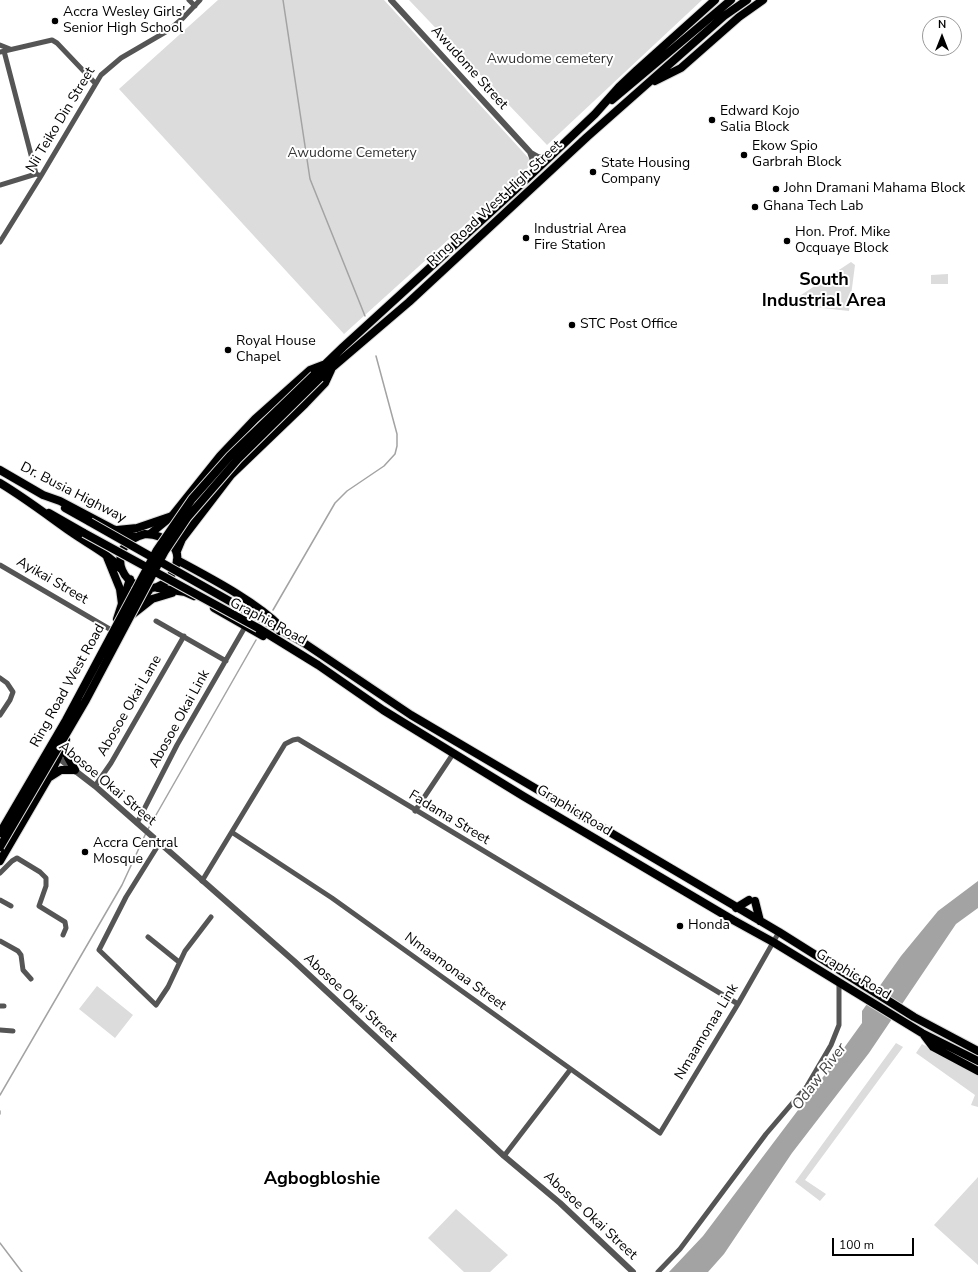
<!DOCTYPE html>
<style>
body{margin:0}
#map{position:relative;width:978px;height:1272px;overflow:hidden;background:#fff;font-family:"Nunito Sans",sans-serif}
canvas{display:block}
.north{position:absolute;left:922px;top:16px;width:40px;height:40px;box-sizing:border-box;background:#fff;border:1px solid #999;border-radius:50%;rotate:0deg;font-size:11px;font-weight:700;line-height:16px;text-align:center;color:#000}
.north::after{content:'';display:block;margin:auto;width:14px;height:18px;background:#000;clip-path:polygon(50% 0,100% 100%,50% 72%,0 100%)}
.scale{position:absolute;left:832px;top:1238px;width:82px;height:18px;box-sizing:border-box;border:2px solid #000;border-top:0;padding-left:5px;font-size:12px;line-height:14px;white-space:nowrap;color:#000;-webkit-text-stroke:3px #fff;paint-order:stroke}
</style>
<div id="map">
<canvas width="978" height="1272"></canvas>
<div class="north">N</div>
<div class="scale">100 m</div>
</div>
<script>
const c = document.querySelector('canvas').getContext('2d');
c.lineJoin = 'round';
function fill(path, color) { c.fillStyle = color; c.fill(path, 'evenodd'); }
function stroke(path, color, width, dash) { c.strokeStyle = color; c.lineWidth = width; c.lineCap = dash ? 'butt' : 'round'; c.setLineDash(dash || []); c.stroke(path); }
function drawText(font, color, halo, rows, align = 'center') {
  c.font = font + ' "Nunito Sans",sans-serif'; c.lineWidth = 4; c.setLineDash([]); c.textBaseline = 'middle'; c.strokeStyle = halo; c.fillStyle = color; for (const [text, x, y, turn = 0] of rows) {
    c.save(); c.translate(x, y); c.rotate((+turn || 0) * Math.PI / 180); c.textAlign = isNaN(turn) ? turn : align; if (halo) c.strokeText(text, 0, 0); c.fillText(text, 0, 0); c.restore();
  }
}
fill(new Path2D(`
 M218,0H384L533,163L344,334L119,89Z
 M409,0H702L547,145Z
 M851,262L855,265L849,311L796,305L792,301Z
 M948,274V284H931V275Z
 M97,986L133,1015L115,1038L79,1009Z
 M896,1043L903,1047L805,1180L826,1194L820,1201L795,1182Z
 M922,1044L978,1074V1107L971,1105L975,1095L916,1053Z
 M978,1177V1265L934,1225Z
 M456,1209L508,1255L490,1272H464L428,1238Z`), '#dcdcdc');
fill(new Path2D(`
 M978,881V908L956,924L869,1053L792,1153L724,1254L708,1272H669L703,1236L823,1077L862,1023V1011L901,956L938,911Z`), '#a3a3a3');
stroke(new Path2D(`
 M283,0L310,179L365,316
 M273,610L335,503L347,491L384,466L395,454L397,446V434L376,356
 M148,829L256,640
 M0,1095L122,885L146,833
 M0,1111V1114
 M0,1243L22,1272`), '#a3a3a3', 1.5);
const primary = new Path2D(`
 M655,81L681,68L739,17L763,0
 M612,100L731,0
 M314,375L343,347L516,189L595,114L619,87L637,70L715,0
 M320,378L409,302L587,137L724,16L747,0
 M65,508L90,522
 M49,513L84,533
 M145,534C166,535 185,548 174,570C157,608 108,579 123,549C128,541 136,536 145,534Z
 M150,534L172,516L220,456L255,419L310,370L323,365
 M177,551L182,539L231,475L305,404L325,383L331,370
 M177,560C210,578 255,601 281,627L280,631
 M158,588L185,592L194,596
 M141,602L150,589
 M214,608L263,636
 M133,614L152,599L172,593
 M117,619L130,579
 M263,620L304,643L411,715L779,932L914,1017L978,1051
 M258,628L318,665L383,710L523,796L733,920L773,942L922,1033L978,1061
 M65,743L66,754L75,770
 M50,777L61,770H75
 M0,861L49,777L66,740
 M755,901L760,921
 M736,908L749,900
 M924,1035L933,1047L978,1071`);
const trunk = new Path2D(`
 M0,470L43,495L60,501L113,529L136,537
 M0,483C25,498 47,515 71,532C88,544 106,552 120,568
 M117,530L137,528L172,516
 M107,557L120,589L122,604`);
stroke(primary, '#dbdbdb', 10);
stroke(trunk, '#dbdbdb', 10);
stroke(new Path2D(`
 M189,0L195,6
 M0,45L10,49
 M4,51L36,174
 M0,52L52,40L57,43L95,83
 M0,185L36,174L39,175
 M0,242L41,176L101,75L121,58L169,30L183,18L200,0
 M0,565L113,631
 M156,621L226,661
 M0,678L7,683L13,692L10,700L0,715
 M95,786L111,763L184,636
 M415,811L453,754
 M137,823L177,745L245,627
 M233,833L332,898L660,1133L738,1004L779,932
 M159,844L126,897L99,950L156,1005L168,987L185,951L211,917
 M0,873L12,861L17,858L40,872L46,878V886L39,906L65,922L66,928L63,935
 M202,881L285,744L293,740L298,739L738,1004
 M0,900L11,906
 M148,937L179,962
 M0,941L18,951L21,955L23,970L31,979
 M0,1006H4
 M0,1030L13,1031
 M504,1156L570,1070
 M658,1272L680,1249L766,1134L807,1086L831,1045L839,1025V982`), '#555', 5);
stroke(new Path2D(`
 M391,0L530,152L536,169
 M531,153L538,157L548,158
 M56,756L95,786L294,961L504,1156L560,1203L633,1272`), '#555', 6);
stroke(primary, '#000', 8);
stroke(trunk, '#000', 8);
const primaryBridge = new Path2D(`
 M90,522L263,620
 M84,533L258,628
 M0,833L66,720L157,550L192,499L230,456L314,375
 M0,847L86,700L165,551L187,518L238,459L320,378`);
stroke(primaryBridge, '#dbdbdb', 10, []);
stroke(primaryBridge, '#000', 8);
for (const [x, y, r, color] of [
 [55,21,4,"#000"],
 [712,120,4,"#000"],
 [744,155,4,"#000"],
 [593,172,4,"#000"],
 [776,189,4,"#000"],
 [755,207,4,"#000"],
 [526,238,4,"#000"],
 [787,241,4,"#000"],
 [572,325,4,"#000"],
 [228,350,4,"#000"],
 [85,852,4,"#000"],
 [680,926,4,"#000"]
]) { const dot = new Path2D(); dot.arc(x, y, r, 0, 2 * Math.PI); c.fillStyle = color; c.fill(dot); stroke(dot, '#fff', 1.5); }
drawText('14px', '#000', '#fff', [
 ["Accra Wesley Girls'",63,13],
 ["Senior High School",63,29],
 ["Edward Kojo",720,112],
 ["Salia Block",720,128],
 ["Ekow Spio",752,147],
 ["Garbrah Block",752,163],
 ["State Housing",601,164],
 ["Company",601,180],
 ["John Dramani Mahama Block",784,189],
 ["Ghana Tech Lab",763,207],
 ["Industrial Area",534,230],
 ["Fire Station",534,246],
 ["Hon. Prof. Mike",795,233],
 ["Ocquaye Block",795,249],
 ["STC Post Office",580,325],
 ["Royal House",236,342],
 ["Chapel",236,358],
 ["Accra Central",93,844],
 ["Mosque",93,860],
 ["Honda",688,926]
], 'left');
drawText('14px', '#333', '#fff', [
 ["Awudome cemetery",550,60],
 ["Awudome Cemetery",352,154]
]);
drawText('14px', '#000', '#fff', [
 ["Awudome Street",469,68,48],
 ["Nii Teiko Din Street",61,120,-59],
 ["Ring Road West High Street",495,204,-43],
 ["Dr. Busia Highway",73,493,27],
 ["Ayikai Street",52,581,30],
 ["Graphic Road",268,622,28],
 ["Ring Road West Road",68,686,-61],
 ["Abosoe Okai Lane",130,706,-60],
 ["Abosoe Okai Link",180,719,-61],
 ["Abosoe Okai Street",107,784,40],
 ["Graphic Road",574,811,31],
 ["Fadama Street",449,818,31],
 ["Nmaamonaa Street",455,972,36],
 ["Graphic Road",853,975,31],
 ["Abosoe Okai Street",350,998,43],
 ["Nmaamonaa Link",707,1032,-59],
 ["Abosoe Okai Street",590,1216,43]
]);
drawText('italic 15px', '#444', '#fff', [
 ["Odaw River",820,1077,-53]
]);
drawText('bold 18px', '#000', '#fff', [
 ["South",824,281],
 ["Industrial Area",824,302],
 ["Agbogbloshie",322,1180]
]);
</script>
